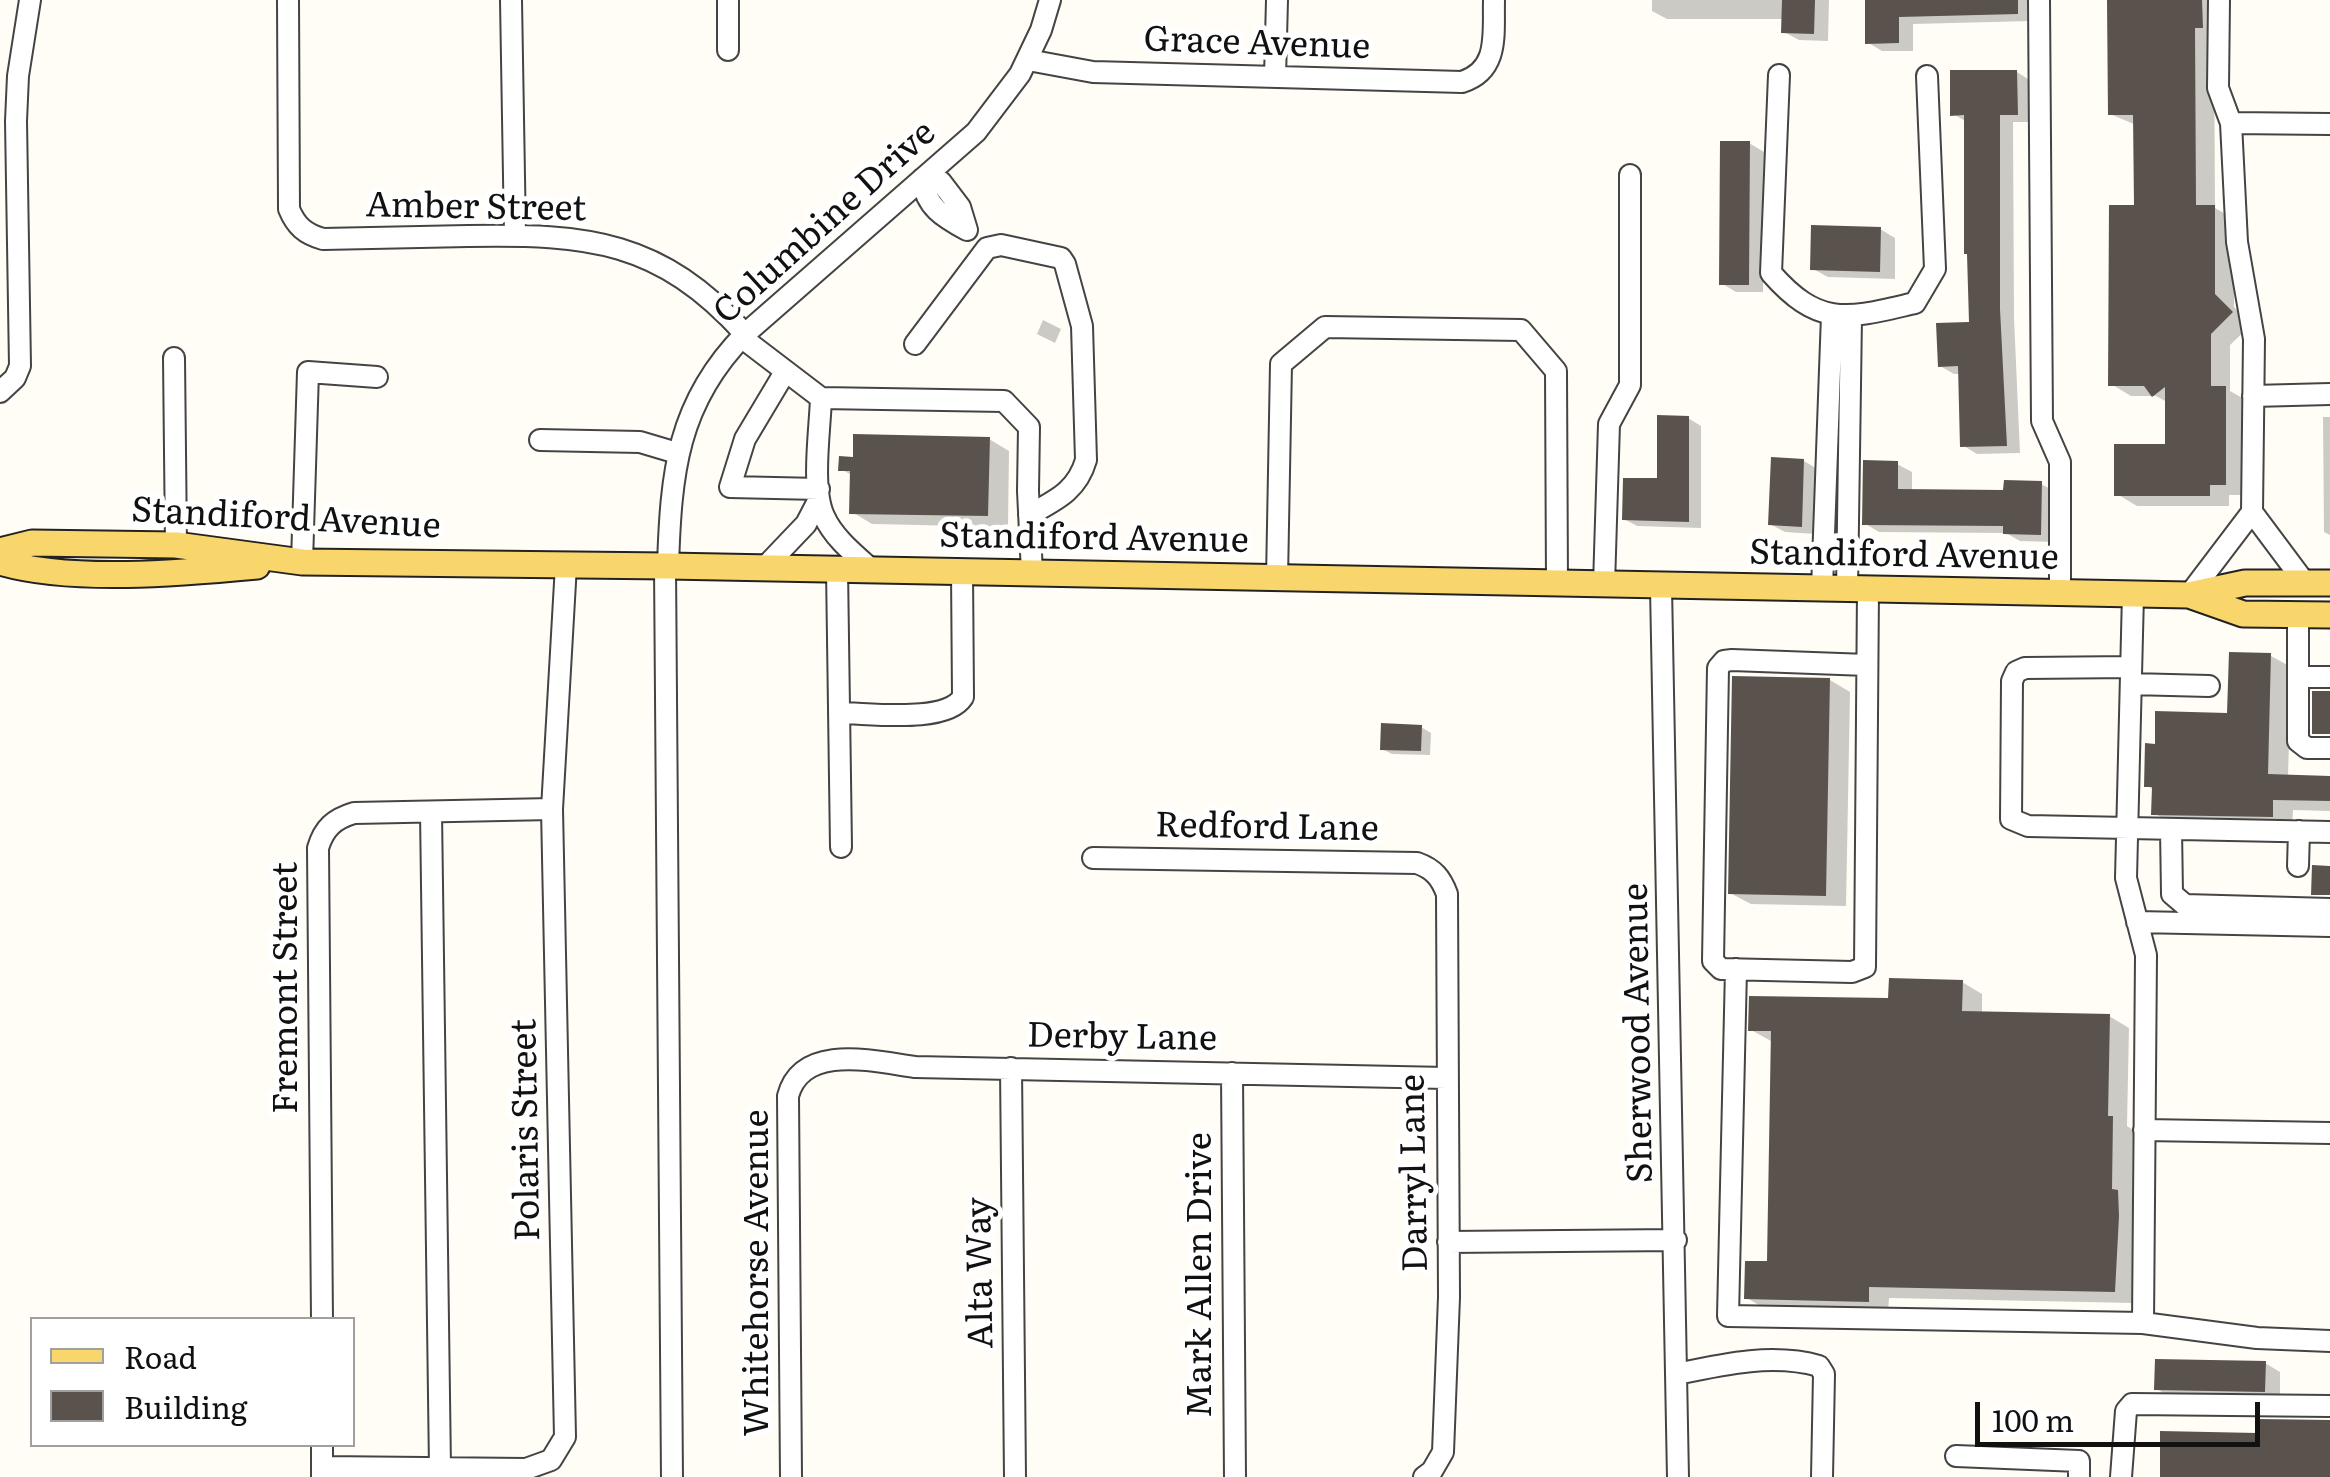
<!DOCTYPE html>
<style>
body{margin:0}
#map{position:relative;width:2330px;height:1477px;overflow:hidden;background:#fffdf5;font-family:Literata,serif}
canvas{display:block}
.legend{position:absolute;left:30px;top:1317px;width:325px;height:130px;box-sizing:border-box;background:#fff;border:2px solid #a0a0a0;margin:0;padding:12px 18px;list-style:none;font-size:30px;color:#111}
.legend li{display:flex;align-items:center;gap:20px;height:50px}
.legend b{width:50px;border:2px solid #a0a0a0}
.scale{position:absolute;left:1975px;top:1402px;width:285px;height:45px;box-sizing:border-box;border:5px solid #111;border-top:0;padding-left:12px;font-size:30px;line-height:35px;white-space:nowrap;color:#111;-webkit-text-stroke:8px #fff;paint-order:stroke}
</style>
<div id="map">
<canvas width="2330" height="1477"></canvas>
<ul class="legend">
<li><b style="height:12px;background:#f9d66b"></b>Road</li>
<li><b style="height:28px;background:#5a524d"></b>Building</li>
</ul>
<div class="scale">100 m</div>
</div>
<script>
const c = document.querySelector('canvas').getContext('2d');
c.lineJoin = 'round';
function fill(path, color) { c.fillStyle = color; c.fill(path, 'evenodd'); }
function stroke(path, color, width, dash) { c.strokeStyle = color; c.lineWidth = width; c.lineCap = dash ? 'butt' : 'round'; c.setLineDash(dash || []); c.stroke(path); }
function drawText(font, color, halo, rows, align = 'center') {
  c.font = font + ' Literata,serif'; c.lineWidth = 10; c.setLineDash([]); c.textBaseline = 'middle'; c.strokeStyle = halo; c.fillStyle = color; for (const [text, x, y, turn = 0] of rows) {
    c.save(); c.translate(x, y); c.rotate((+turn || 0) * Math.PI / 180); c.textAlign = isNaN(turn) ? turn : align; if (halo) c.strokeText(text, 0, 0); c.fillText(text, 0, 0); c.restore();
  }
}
fill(new Path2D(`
 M1652,0H1829L1828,41L1799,40L1784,32V19H1667L1652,11Z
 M1867,0H2032V21L1913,24V51H1882L1867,42Z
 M2109,0H2222L2214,38L2215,208L2234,219V307L2251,325L2230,345V391L2246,400L2245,495H2229V506H2137L2117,494L2167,447V402L2156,396H2131L2111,384L2136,208V125L2110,114Z
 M2017,72L2031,81V122H2013L2014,318L2020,453L1977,454L1962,445L1961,374H1954L1940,366L1971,324L1967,122L1953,114Z
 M1749,143L1764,152L1763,292H1736L1721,283Z
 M1880,229L1895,238V279L1828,277L1813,269Z
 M1043,320L1061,329L1055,343L1037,334Z
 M2323,417H2330V535L2324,532Z
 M1688,418L1701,426V528L1637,526L1624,519L1659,481Z
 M989,439L1009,451L1008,527L872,524L852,512L853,476L841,469Z
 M1804,461L1819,470L1816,534L1785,532L1770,524Z
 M1897,464L1912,472V491L2006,492L2041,484L2056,492L2055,542L2020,541L2006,533L1879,532L1864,523Z
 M2271,656L2291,667L2288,777L2330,778V811L2293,810L2292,827L2174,825L2154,813V790L2146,785L2157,746L2230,716Z
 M1830,680L1850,692L1846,906L1751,904L1730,893Z
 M1421,727L1431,733L1430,755L1392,754L1382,749Z
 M1962,982L1982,994V1014L2109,1016L2129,1028L2127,1126L2133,1130L2132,1200L2138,1204L2134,1303L1889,1298L1888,1312L1767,1310L1747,1298L1769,1264L1771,1041L1751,1030L1891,1001Z
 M2265,1363L2280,1372V1399L2172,1398L2157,1389Z`), '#0003');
fill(new Path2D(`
 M1782,0H1815L1814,34L1781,33Z
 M1865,0H2018V14L1899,17V43L1865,44Z
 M2107,0H2202L2203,28H2195L2196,205H2215V294L2233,312L2211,334V386H2226V485H2210V496H2114V444H2165V387L2152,397L2144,386H2108L2109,205H2134L2133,115H2108Z
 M1950,70H2017L2018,115H2000V309L2007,446L1960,447L1958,366L1938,367L1936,323L1969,322L1967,254H1964V115L1950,116Z
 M1720,141H1750L1749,285H1719Z
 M1811,225L1881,227L1880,272L1810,270Z
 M1657,415L1689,416V522L1622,520L1623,478H1657Z
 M853,434L990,437L988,516L849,514L850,471H838L839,456L853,457Z
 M1771,457L1804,459L1802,527L1768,525Z
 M1863,460L1898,461V489L2003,490L2004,480L2042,481L2041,535L2003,534V526L1862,525Z
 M2229,652L2271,653L2268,774L2330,776V801L2273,800V817L2151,815L2152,787H2144L2145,743L2155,744V711L2227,713Z
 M1732,676L1830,678L1826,896L1728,894Z
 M2312,691H2330V734H2312Z
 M1381,723L1422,725L1421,751L1380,750Z
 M2312,865L2330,866V895H2311Z
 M1889,978L1963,980L1962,1011L2110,1014L2108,1116H2113L2112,1189L2118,1190L2119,1216L2115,1292L1869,1287V1302L1744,1299L1745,1261H1767L1771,1031H1748L1749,996L1888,998Z
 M2155,1359L2266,1361L2265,1392L2154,1390Z
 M2258,1419L2330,1420V1477H2160V1431L2257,1433Z`), '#5a524d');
const minor = new Path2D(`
 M288,0L289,209C296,226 305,234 323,239C371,238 420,237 468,236C588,234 660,240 745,334
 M511,0L515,235
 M2039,0L2042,421L2060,462V593
 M728,50V0
 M1028,60L1093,72L1462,82C1500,70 1493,33 1494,0
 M1779,75L1771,273C1820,329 1849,318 1915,303L1935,269L1927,76
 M1275,77L1277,0
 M2231,123L2330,124
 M922,179L941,182L960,207L967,230C943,217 926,207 922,179Z
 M741,337L821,398L1004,401L1029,427L1028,491L1032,573
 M915,344L987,248L1001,245L1061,258L1065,264L1082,326L1086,460C1077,491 1056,500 1029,515
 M174,358L176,545
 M785,372L745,439L730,487L819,489
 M0,392L15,378L20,366L16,121L18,76L30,0
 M2253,396L2330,394
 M821,398C820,430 811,488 824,516C833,537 854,554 871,569
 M540,440L640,442L677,453
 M2252,512L2305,583
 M302,562L308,372L377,377
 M665,566L672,1477
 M668,566C671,473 677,403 745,334L976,132L1020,74L1041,30L1050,0
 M765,567L806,524L819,499
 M837,569L841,847
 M1277,579L1281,364L1325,327L1521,330L1556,371L1557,585
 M1604,585L1609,424L1630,385V175
 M1661,587L1678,1477
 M1822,589L1832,315
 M1847,590L1851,317
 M2133,594L2126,878L2146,955L2143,1323
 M2189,595L2252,512L2254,339L2237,242L2231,123L2218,88L2219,0
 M2298,616V741L2307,748H2330
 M1867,665L1732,660L1724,661L1718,668L1713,961L1721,969L1852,972L1865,967L1868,590
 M2131,667L2025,668L2016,672L2012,681L2011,819L2028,826L2330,832
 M2298,677H2330
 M2131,684L2209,686
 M839,713C870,713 946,724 963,697L962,572
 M431,812L440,1468
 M2171,829L2172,894L2185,905L2330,909
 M1093,858L1417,863C1434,869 1441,878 1447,894L1449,1297L1443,1452L1432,1471L1424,1477
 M2298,866L2299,831
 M2137,922L2330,926
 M1736,969L1728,1316L2143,1323L2257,1338L2330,1341
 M1011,1068L1015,1477
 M1232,1073L1235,1477
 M2144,1130L2330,1133
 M1448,1242L1676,1240
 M322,1320L318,848C324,828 334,819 354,813L552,809
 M1677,1374C1724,1364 1773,1353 1819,1366L1824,1374L1822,1477
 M1956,1456L2079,1461V1477
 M323,1467L526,1469L551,1460L565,1437L552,809L566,565
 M322,1477V1444
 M791,1477L788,1096C802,1043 873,1061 915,1067L1446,1078
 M2121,1477L2126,1411L2132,1404L2330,1406`);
const major = new Path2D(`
 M0,551L32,543L176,545L302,562L668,566L2189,595L2245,583H2330
 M0,562C70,583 183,573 257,566
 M2189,595L2243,614L2330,615`);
stroke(minor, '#444', 24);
stroke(major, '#222', 29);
stroke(minor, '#fff', 20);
stroke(major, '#f9d66b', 25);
drawText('35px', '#111', '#fff', [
 ["Grace Avenue",1257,44,2],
 ["Amber Street",476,208,1],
 ["Columbine Drive",825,223,-42],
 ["Standiford Avenue",286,519,3],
 ["Standiford Avenue",1094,539,1],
 ["Standiford Avenue",1904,556,1],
 ["Redford Lane",1267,828,1],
 ["Fremont Street",287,988,-90],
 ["Sherwood Avenue",1639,1033,-91],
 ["Derby Lane",1122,1038,1],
 ["Polaris Street",527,1130,-91],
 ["Darryl Lane",1415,1173,-91],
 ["Whitehorse Avenue",758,1273,-90],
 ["Alta Way",981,1273,-91],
 ["Mark Allen Drive",1201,1275,-90]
]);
</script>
